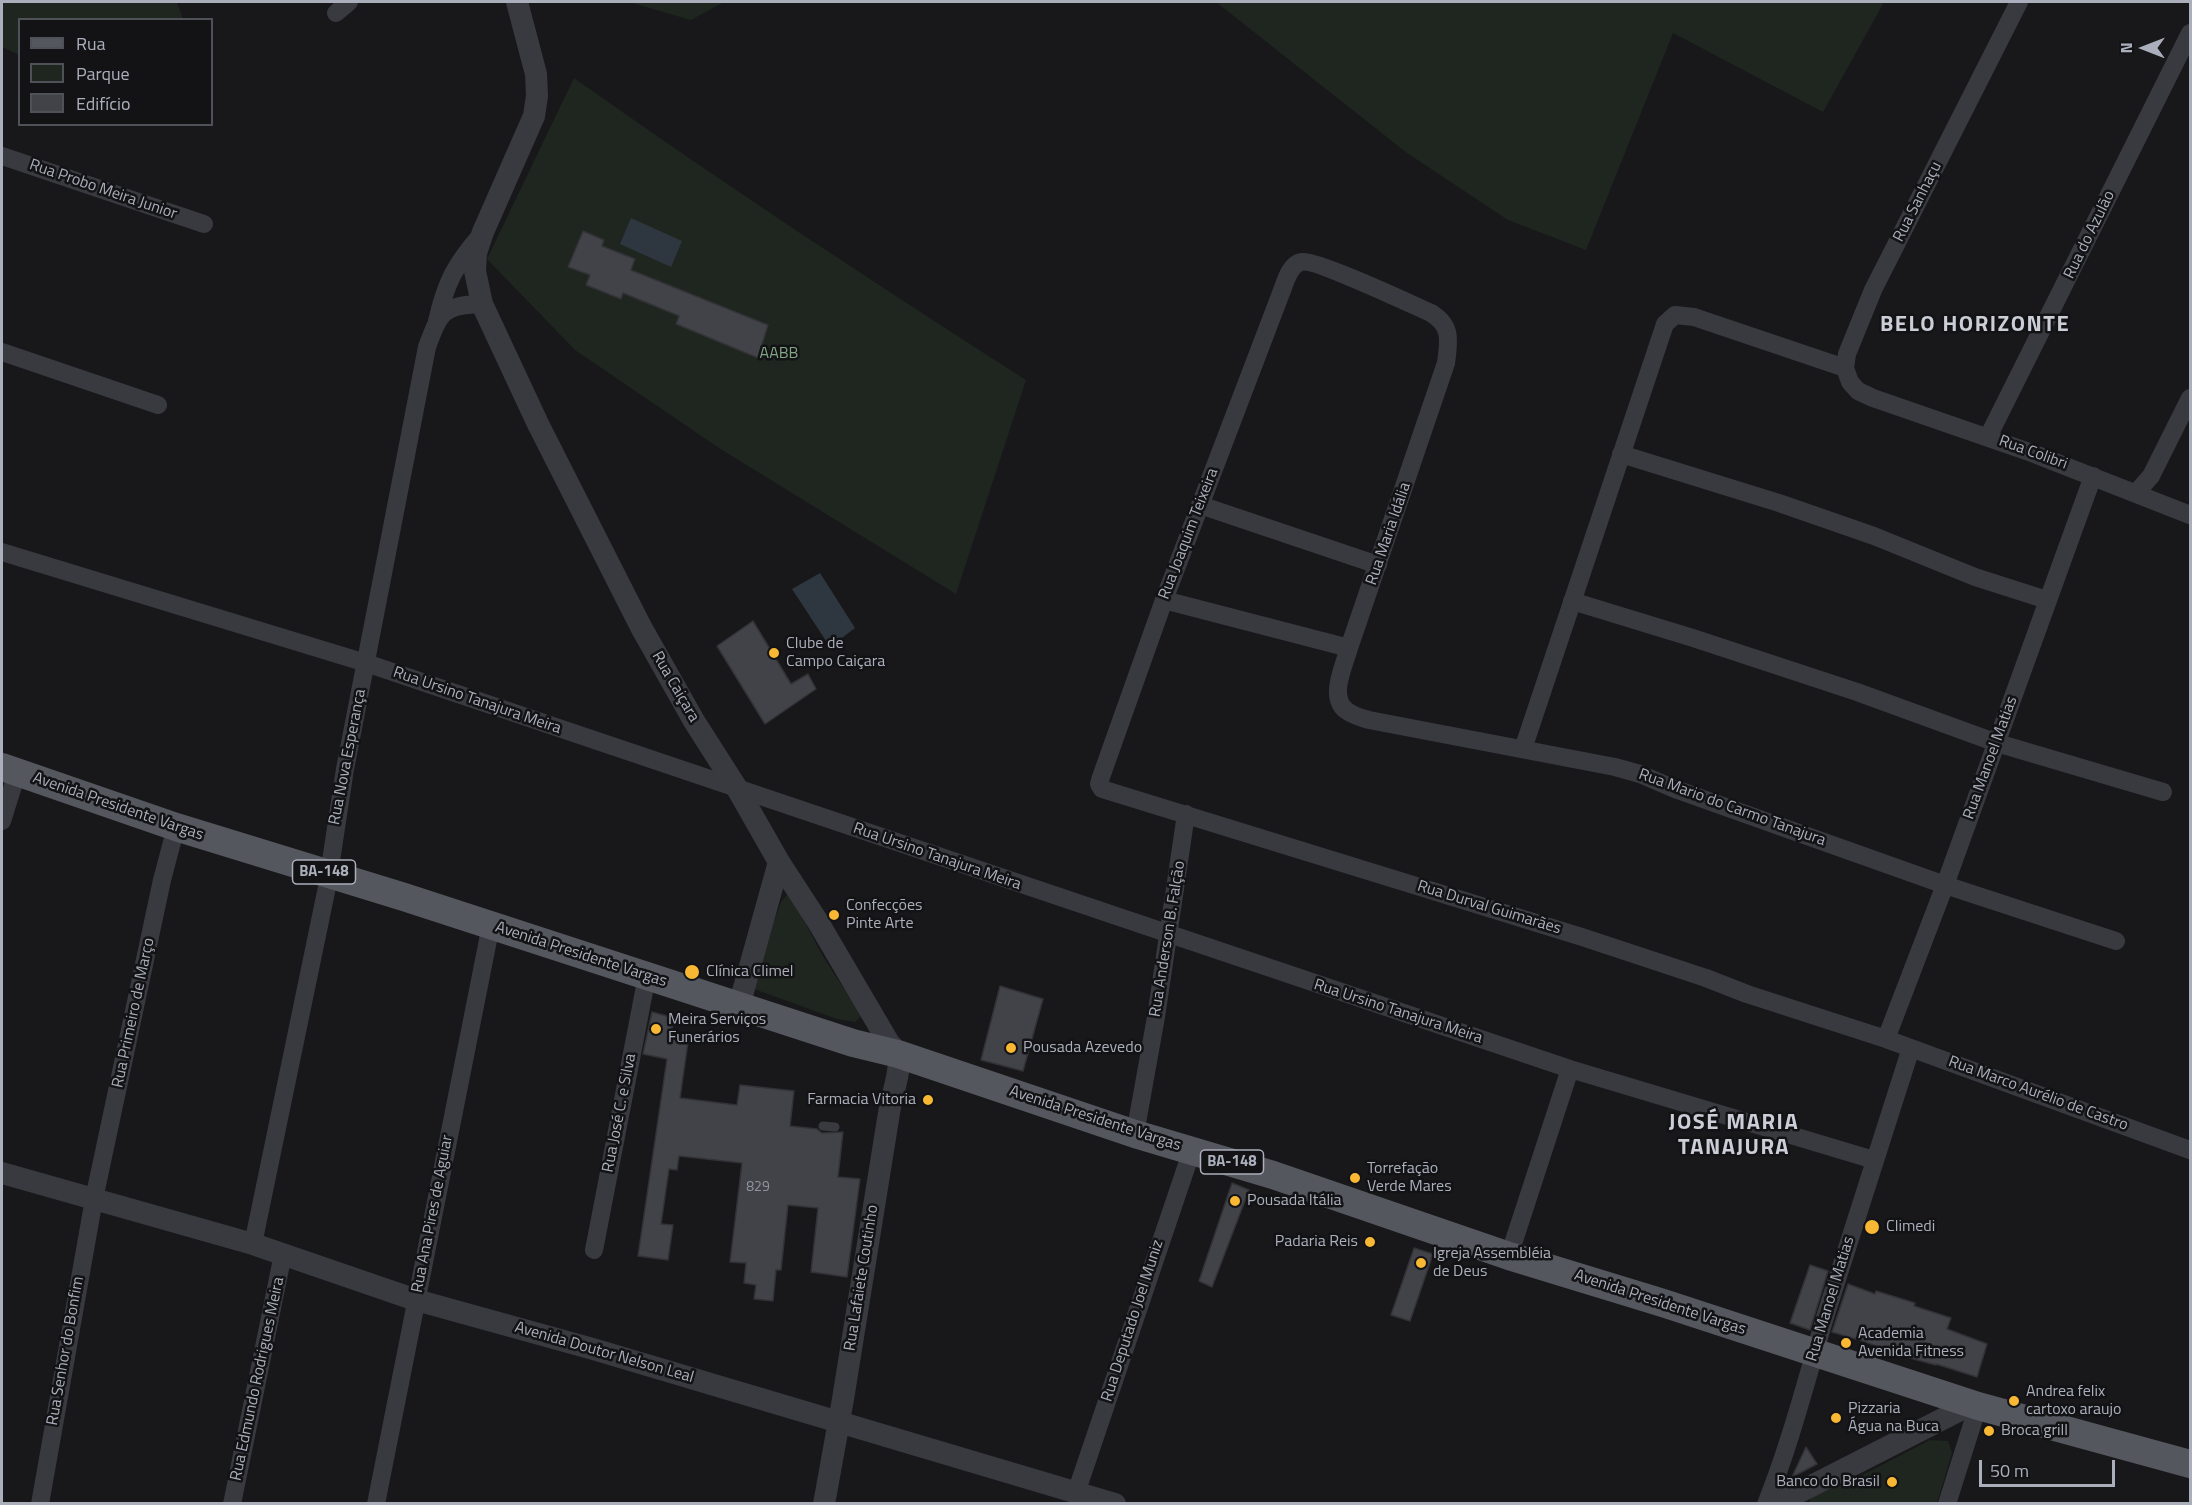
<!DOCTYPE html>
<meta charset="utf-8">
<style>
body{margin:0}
#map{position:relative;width:2192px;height:1505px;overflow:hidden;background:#18181b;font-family:"Titillium Web",sans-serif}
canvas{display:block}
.frame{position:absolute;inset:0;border:3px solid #aaafbb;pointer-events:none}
.legend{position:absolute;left:18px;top:18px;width:195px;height:108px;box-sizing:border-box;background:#131316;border:2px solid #4f5158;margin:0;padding:8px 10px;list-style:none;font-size:18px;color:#aaafbb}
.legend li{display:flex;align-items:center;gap:12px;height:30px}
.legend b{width:30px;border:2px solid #4f5158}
.north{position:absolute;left:2114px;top:18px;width:60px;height:60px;-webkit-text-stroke:4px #131316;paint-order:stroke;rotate:270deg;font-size:16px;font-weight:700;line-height:24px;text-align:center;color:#aaafbb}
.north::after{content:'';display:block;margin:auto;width:21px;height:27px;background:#aaafbb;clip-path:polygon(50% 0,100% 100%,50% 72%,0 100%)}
.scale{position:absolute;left:1979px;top:1460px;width:136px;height:27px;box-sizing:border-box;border:3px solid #aaafbb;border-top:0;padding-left:8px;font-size:18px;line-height:21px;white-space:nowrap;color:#aaafbb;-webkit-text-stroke:4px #131316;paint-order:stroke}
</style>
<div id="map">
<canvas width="2192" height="1505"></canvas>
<div class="frame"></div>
<ul class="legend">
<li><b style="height:8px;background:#55575f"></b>Rua</li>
<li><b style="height:16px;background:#1e261f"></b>Parque</li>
<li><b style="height:16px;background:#424348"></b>Edifício</li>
</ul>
<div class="north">N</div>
<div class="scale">50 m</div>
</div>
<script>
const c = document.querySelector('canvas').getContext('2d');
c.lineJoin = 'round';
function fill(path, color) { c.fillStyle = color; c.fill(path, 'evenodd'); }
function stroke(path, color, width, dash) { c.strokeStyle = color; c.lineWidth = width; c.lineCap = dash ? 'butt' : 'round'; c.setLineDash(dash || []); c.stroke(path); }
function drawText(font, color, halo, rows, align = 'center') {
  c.font = font + ' "Titillium Web",sans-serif'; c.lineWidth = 5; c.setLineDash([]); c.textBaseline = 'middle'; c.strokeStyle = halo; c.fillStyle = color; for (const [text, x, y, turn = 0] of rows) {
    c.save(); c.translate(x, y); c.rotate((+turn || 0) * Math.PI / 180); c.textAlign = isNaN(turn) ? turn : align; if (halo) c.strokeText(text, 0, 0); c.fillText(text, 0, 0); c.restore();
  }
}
fill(new Path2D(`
 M2,2H177L183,19L20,20L19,55L2,47Z
 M629,2H724L691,20Z
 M1216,2H1884L1823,112L1673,33L1586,250L1508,220L1407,153Z
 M574,78C722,183 873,282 1026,380L956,594L719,448L575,350L487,259Z
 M787,895C802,913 811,935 823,956C835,977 850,995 861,1016L855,1022L837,1019L754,989L759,963L781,902Z
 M1930,1440L1948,1441L1952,1453L1937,1503L1809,1504L1811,1497L1855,1479Z`), '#1e261f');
fill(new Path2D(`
 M631,218L682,241L671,267L620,244Z
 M820,573L855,628L830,647L792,589Z`), '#2e373f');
const building = new Path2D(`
 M583,231L604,240L602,246L635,259L631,270L768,325L758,358L676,324L679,316L623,293L621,299L586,285L590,275L568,267Z
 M753,621L791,684L808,674L816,689L765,724L717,646Z
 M1000,986L1043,999L1023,1071L981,1060Z
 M652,1012L674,1018L670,1039L688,1042L680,1098L737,1105L740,1085L794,1091L790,1126L817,1129L822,1133L843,1132L838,1177L860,1179L847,1277L811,1272L818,1208L788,1205L781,1270H776L773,1301L754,1299L756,1285L744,1283L746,1263L730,1262L742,1163L679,1156L677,1170L669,1169L661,1224L673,1225L668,1260L638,1256L667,1059L643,1054Z
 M1232,1183L1249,1190L1212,1287L1199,1281Z
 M1414,1248L1433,1254L1410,1321L1391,1315Z
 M1810,1265L1828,1271L1810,1330L1790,1323Z
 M1848,1284L1875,1294L1876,1291L1915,1303L1914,1306L1951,1318L1947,1329L1987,1344L1977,1377L1936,1364V1365L1906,1357L1863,1341L1832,1332Z
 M1806,1447L1817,1464L1792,1477Z`);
fill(building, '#424348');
stroke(building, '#323237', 1.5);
stroke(new Path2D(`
 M823,1126L835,1127`), '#393a40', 9);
stroke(new Path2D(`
 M2019,2L1873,290L1847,354L1845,368L1850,382L1858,391L1873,398L2032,453L2190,515
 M336,13L349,2
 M2,156L204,224
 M437,321C446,282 455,265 481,235
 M2,352L158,405
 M1988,437L2190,33
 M1621,454L1779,503L1874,536L1975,577L2047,600
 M2136,493L2151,476L2190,398
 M1200,505L1378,565
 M2,552L366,663L1570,1069L1874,1160
 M1164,600L1349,648
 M1572,601L1693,638L1857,692L1997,743L2163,792
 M1523,749L1665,324L1675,315L1694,317L1845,368
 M2,821L17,773
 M2116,941L1945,885L1675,789L1640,774L1615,767L1369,720C1362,718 1354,716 1347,711C1328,698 1344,666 1349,648L1446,363C1449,340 1452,326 1431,313C1413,305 1313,258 1301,262C1289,265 1285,283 1281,293L1164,600L1101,777L1099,784L1102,789L1582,937L1706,978L1747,994L1886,1039L2190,1150
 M1886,1039L1945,885L2093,476
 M1135,1134L1156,1017L1186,814
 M253,1244L327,887L345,769L427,347C440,312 443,305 482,304
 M594,1250L647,976
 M1509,1256L1570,1069
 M1076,1493L1192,1150
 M40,1504L94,1199L162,880L176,827
 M232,1504L283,1254
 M376,1504L491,925
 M1766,1504C1791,1442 1807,1377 1826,1314L1911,1048
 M1947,1504L1978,1406`), '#393a40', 18);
stroke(new Path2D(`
 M517,2L536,74L537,96L534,116L483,232L476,253L475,271L482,304L538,424L641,627L694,721L738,790L779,862L818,922L889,1043C892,1046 897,1051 898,1055C902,1069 891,1098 889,1113L843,1399L824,1504
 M739,1006L779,862
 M2,1173L253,1244L416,1300L593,1349L1115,1504
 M1776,1504L1972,1404`), '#393a40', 22);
stroke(new Path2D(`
 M2,767L176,827L404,897L853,1043L898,1054L1135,1134L1273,1175L1509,1256L1663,1303L1978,1406L2190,1464`), '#55575f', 28);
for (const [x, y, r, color] of [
 [774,653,6,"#f8b833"],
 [834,915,6,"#f8b833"],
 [692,972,8,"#f8b833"],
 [656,1029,6,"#f8b833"],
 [1011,1048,6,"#f8b833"],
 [928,1100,6,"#f8b833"],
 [1355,1178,6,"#f8b833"],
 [1235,1201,6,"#f8b833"],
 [1872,1227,8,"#f8b833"],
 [1370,1242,6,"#f8b833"],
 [1421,1263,6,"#f8b833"],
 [1846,1343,6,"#f8b833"],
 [2014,1401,6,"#f8b833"],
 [1836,1418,6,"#f8b833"],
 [1989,1431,6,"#f8b833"],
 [1892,1482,6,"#f8b833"]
]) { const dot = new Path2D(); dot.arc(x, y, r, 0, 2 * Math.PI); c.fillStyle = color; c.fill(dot); stroke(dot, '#131316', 2); }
drawText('14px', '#90949e', null, [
 ["829",758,1188]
]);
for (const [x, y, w] of [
 [324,872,63],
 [1232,1162,63]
]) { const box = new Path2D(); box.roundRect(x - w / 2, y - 12, w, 24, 4.5); c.fillStyle = '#131316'; c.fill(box); stroke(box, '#aaafbb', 1.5); }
drawText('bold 15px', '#aaafbb', null, [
 ["BA-148",324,872],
 ["BA-148",1232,1162]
]);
drawText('16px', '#aaafbb', '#131316', [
 ["Rua Probo Meira Junior",103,190,19],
 ["Rua Sanhaçu",1918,202,-63],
 ["Rua do Azulão",2090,235,-64],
 ["Rua Colibri",2033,453,20],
 ["Rua Joaquim Teixeira",1189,534,-69],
 ["Rua Maria Idália",1389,534,-71],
 ["Rua Caiçara",675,687,60],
 ["Rua Ursino Tanajura Meira",477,701,19],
 ["Rua Nova Esperança",348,757,-79],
 ["Rua Manoel Matias",1991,758,-70],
 ["Avenida Presidente Vargas",118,807,19],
 ["Rua Mario do Carmo Tanajura",1732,808,20],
 ["Rua Ursino Tanajura Meira",937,857,19],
 ["Rua Durval Guimarães",1489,908,17],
 ["Rua Anderson B. Falção",1168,939,-81],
 ["Avenida Presidente Vargas",581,955,18],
 ["Rua Ursino Tanajura Meira",1398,1012,18],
 ["Rua Primeiro de Março",134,1013,-78],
 ["Rua Marco Aurélio de Castro",2038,1094,20],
 ["Rua José C. e Silva",620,1113,-79],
 ["Avenida Presidente Vargas",1095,1119,18],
 ["Rua Ana Pires de Aguiar",433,1214,-79],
 ["Rua Lafaiete Coutinho",862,1278,-81],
 ["Rua Manoel Matias",1831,1299,-73],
 ["Avenida Presidente Vargas",1660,1303,18],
 ["Rua Deputado Joel Muniz",1133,1321,-72],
 ["Rua Senhor do Bonfim",66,1351,-80],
 ["Avenida Doutor Nelson Leal",604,1353,16],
 ["Rua Edmundo Rodrigues Meira",258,1379,-78]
]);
drawText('16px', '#81a684', '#131316', [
 ["AABB",779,354]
]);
drawText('16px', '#aaafbb', '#131316', [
 ["Clube de",786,644],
 ["Campo Caiçara",786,662],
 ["Confecções",846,906],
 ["Pinte Arte",846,924],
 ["Clínica Climel",706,972],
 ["Meira Serviços",668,1020],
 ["Funerários",668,1038],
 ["Pousada Azevedo",1023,1048],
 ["Farmacia Vitoria",916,1100,"right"],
 ["Torrefação",1367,1169],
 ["Verde Mares",1367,1187],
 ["Pousada Itália",1247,1201],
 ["Climedi",1886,1227],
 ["Padaria Reis",1358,1242,"right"],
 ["Igreja Assembléia",1433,1254],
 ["de Deus",1433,1272],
 ["Academia",1858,1334],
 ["Avenida Fitness",1858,1352],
 ["Andrea felix",2026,1392],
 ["cartoxo araujo",2026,1410],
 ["Pizzaria",1848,1409],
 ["Água na Buca",1848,1427],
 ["Broca grill",2001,1431],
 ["Banco do Brasil",1880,1482,"right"]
], 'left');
c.letterSpacing = '1.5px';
drawText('bold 22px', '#cbced7', '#131316', [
 ["BELO HORIZONTE",1975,326],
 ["JOSÉ MARIA",1734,1124],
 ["TANAJURA",1734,1149]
]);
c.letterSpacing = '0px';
</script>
